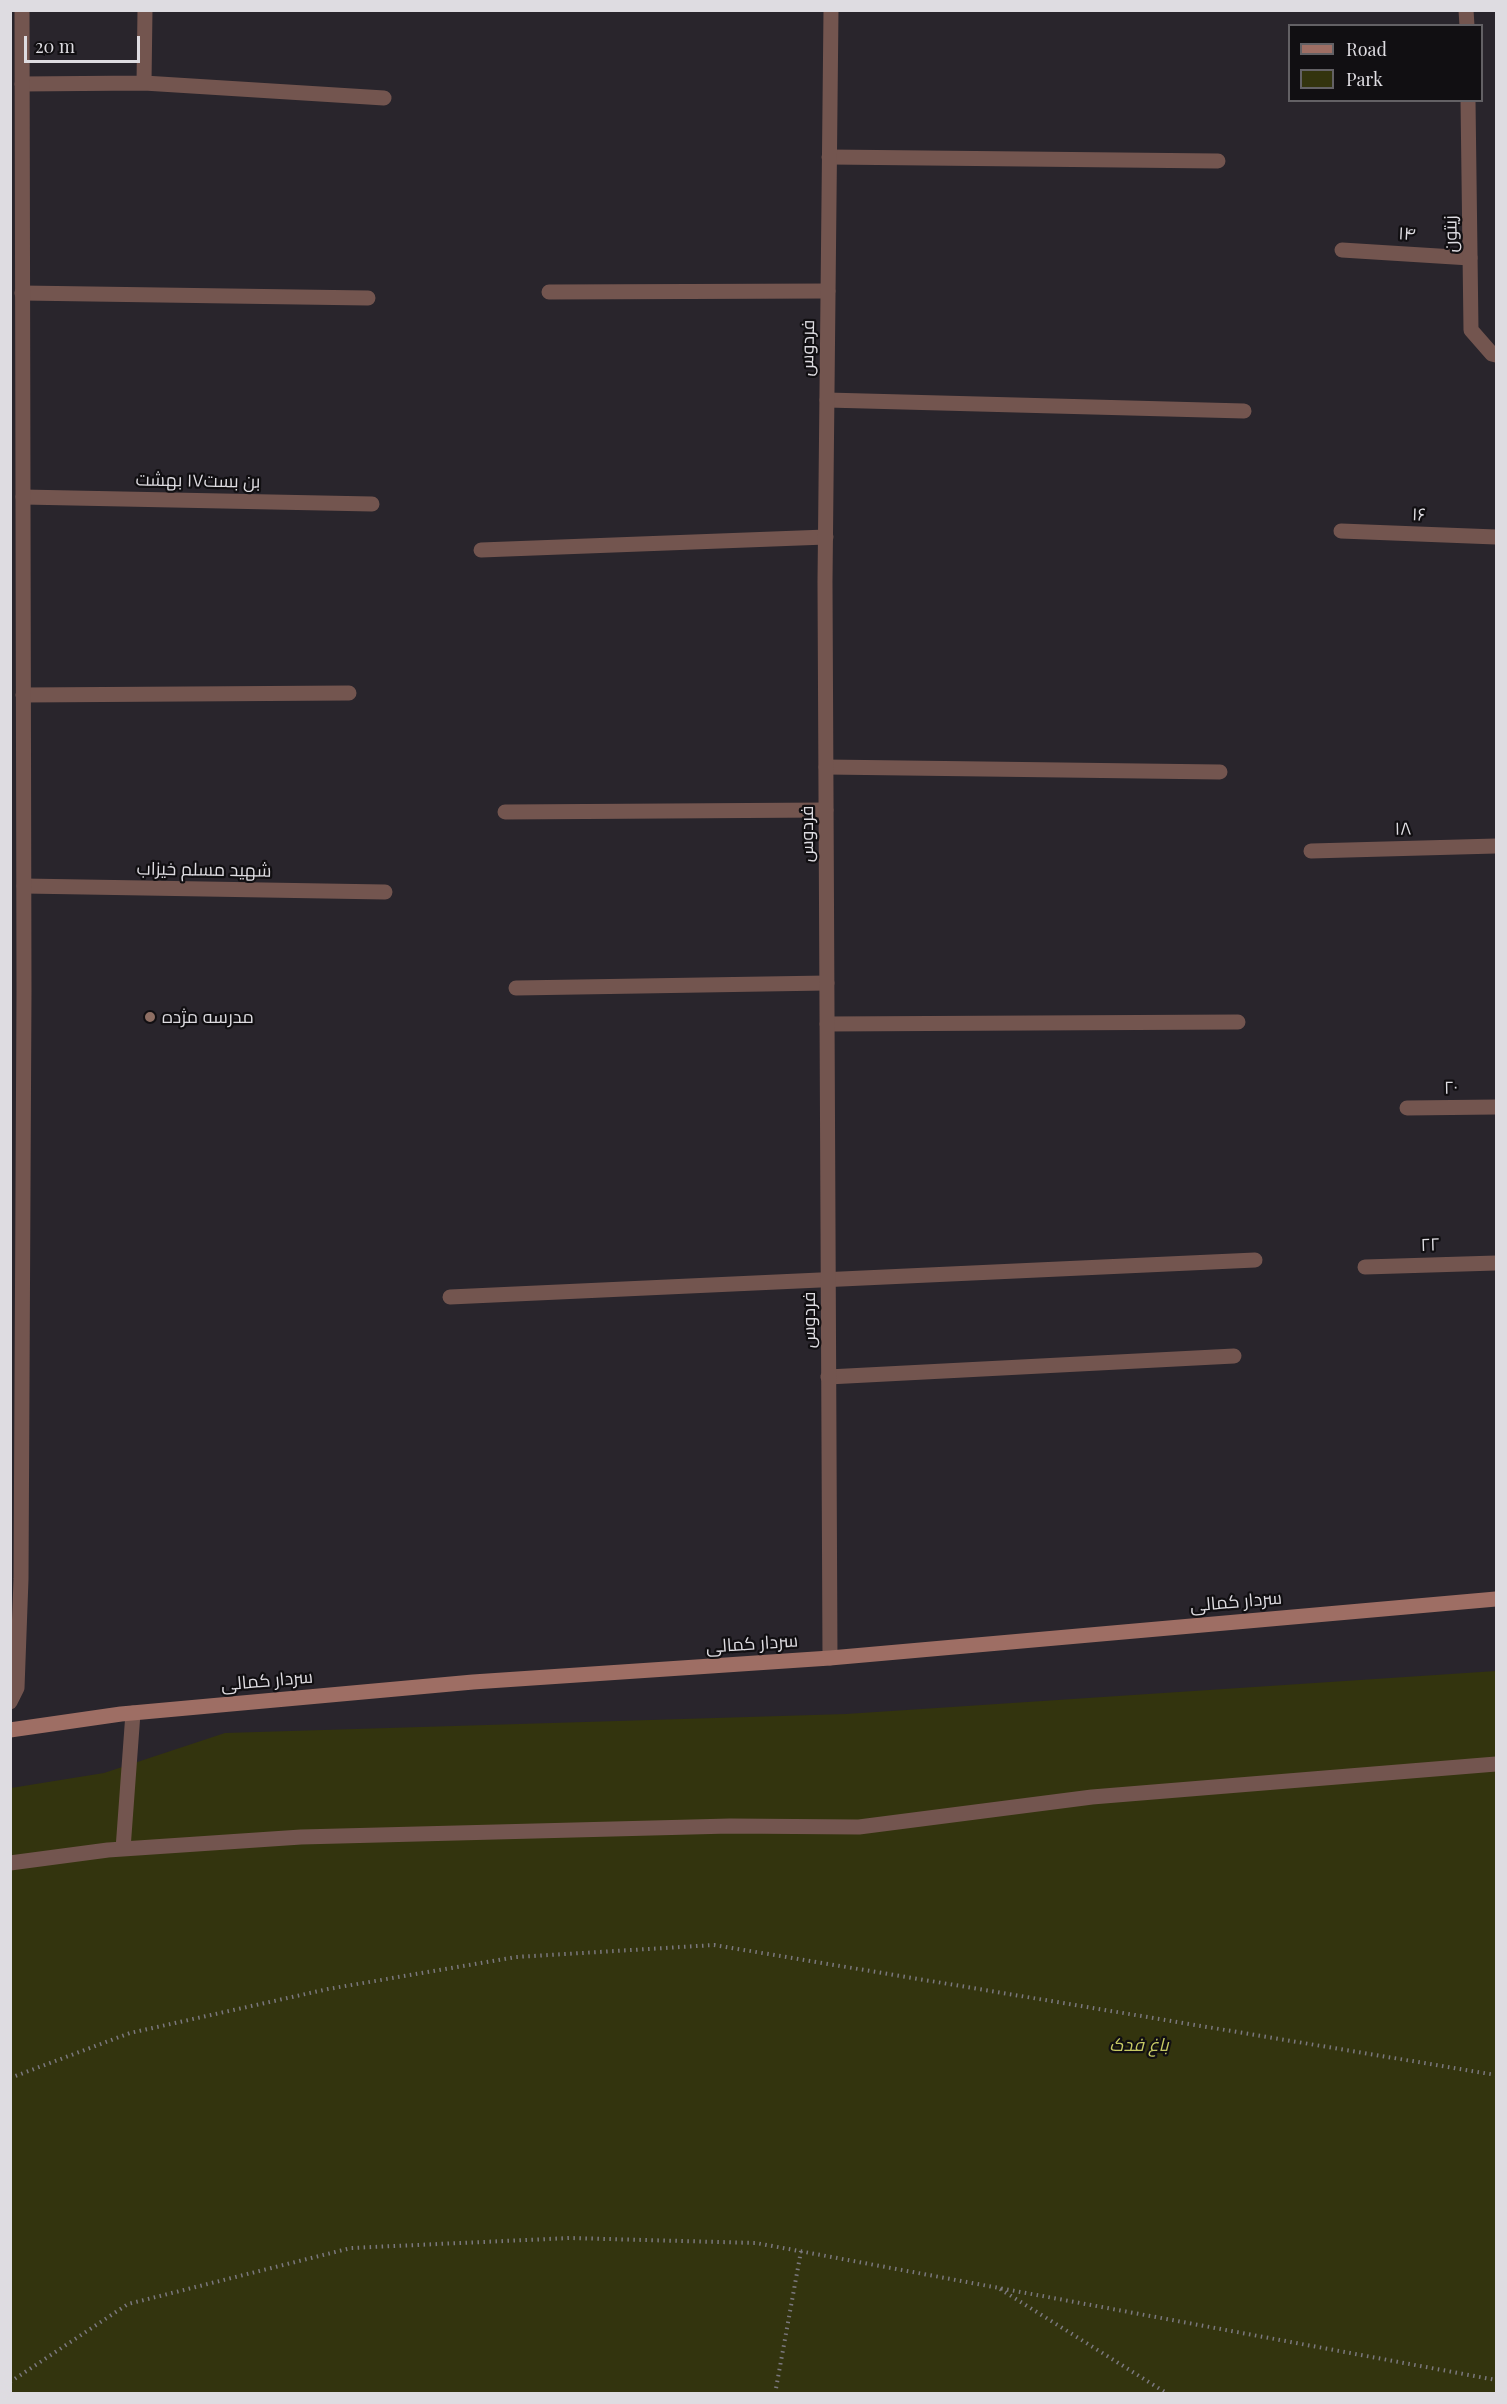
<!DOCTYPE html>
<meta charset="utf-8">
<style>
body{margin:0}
#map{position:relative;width:1507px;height:2404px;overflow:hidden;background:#29252c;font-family:"Playfair Display",serif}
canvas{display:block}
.frame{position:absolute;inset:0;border:12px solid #dedce1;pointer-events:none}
.legend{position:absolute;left:1288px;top:24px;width:195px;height:78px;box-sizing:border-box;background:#110f12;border:2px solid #636165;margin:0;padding:8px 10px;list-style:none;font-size:18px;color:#dedce1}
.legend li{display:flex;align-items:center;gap:12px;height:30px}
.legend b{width:30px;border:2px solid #636165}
.scale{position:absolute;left:24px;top:36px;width:116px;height:27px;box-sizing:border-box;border:3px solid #dedce1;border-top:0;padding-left:8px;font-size:18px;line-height:21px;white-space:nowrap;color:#dedce1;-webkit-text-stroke:4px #110f12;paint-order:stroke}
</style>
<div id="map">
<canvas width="1507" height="2404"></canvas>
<div class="frame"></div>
<ul class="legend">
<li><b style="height:8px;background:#9e6e64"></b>Road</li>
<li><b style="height:16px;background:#33340e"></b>Park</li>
</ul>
<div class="scale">20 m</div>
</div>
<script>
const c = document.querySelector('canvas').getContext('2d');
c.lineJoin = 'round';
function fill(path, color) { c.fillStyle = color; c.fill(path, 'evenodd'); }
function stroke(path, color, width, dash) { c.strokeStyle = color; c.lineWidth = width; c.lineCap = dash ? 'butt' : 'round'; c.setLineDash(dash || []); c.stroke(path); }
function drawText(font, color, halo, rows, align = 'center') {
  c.font = font + ' "Playfair Display",Cairo,serif'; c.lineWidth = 4.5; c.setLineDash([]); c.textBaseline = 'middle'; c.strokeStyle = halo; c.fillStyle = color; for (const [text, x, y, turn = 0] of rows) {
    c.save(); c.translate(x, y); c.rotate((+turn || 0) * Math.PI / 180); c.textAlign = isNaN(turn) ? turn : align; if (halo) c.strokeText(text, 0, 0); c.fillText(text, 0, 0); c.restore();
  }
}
fill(new Path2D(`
 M1496,1671V2393L11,2394V1788L104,1773L225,1733L846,1714Z`), '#33340e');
stroke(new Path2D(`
 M10,2078L130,2033L328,1989L516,1957L714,1945L1496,2075
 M1000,2289L1168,2394
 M10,2382L128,2304L351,2248L570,2238L756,2243L1496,2380
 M775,2394L801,2251`), '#7b787e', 4, [1.5, 4.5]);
stroke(new Path2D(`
 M123,1849L133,1713
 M10,1863L108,1850L301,1837L730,1826L859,1827L1092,1797L1496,1764`), '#73554f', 15);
stroke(new Path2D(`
 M144,83L145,10
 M22,84L144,83L384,98
 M829,157L1218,161
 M1342,250L1470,258
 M549,292L828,291
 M22,293L368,298
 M827,400L1244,411
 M23,497L372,504
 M1341,531L1496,537
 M481,550L826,537
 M23,695L349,693
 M826,767L1220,772
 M505,812L826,810
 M1311,851L1496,846
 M24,886L385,892
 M516,988L827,983
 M827,1024L1238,1022
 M1407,1108L1496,1107
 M1365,1267L1496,1263
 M450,1297L1255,1260
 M828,1377L1234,1356`), '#73554f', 15);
stroke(new Path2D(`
 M1466,10L1467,26
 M1468,100L1471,330L1492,354L1496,355
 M830,1658L825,581L831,10
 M10,1702L17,1688L21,1579L24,991L22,10`), '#73554f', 15);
stroke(new Path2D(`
 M10,1730L121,1714L473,1682L830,1658L1496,1599`), '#9e6e64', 15);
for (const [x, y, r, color] of [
 [150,1017,6,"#8d6e63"]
]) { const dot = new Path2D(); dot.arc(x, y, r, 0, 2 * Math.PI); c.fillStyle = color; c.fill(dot); stroke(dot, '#110f12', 2); }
drawText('18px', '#dedce1', '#110f12', [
 ["۱۴",1407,234,3],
 ["زیتون",1451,234,-91],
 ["فردوس",808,348,-89],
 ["بن بست۱۷ بهشت",198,481,1],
 ["۱۶",1419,515,2],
 ["۱۸",1403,829,-1],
 ["فردوس",807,834,-90],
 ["شهید مسلم خیزاب",204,870,1],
 ["۲۰",1451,1088,-1],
 ["۲۲",1430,1245,-2],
 ["فردوس",809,1320,-90],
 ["سردار کمالی",1236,1602,-5],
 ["سردار کمالی",752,1644,-4],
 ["سردار کمالی",267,1681,-5]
]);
drawText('18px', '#dedce1', '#110f12', [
 ["مدرسه مژده",162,1017]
], 'left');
drawText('italic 18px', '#c6c964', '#110f12', [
 ["باغ فدک",1139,2045]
]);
</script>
